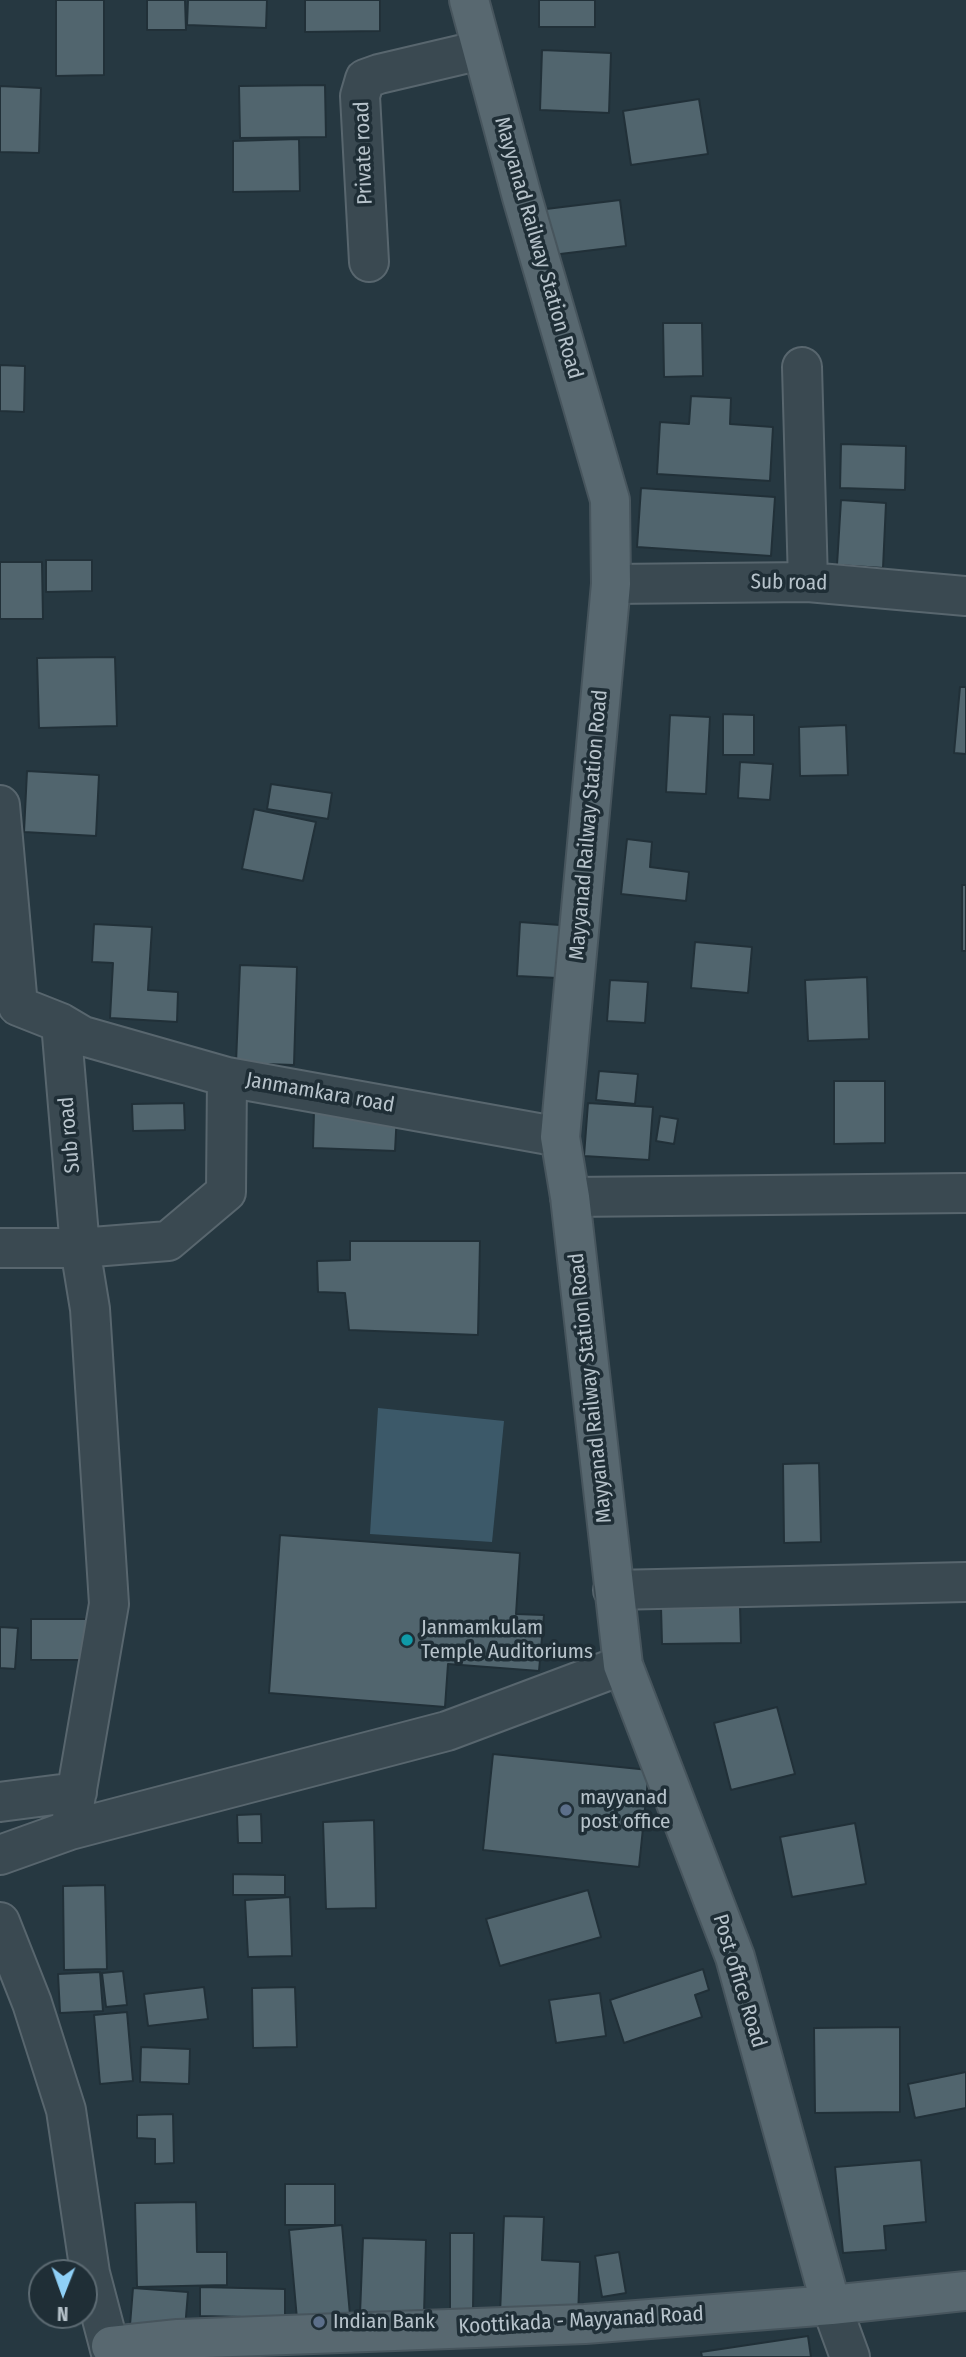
<!DOCTYPE html>
<style>
body{margin:0}
#map{position:relative;width:966px;height:2357px;overflow:hidden;background:#263841;font-family:"Fira Sans Condensed",sans-serif}
canvas{display:block}
.north{position:absolute;left:28px;top:2259px;width:70px;height:70px;box-sizing:border-box;background:#1f2e36;border:2px solid #5c6a72;border-radius:50%;rotate:181deg;font-size:19px;font-weight:700;line-height:28px;text-align:center;color:#b7c3cb}
.north::after{content:'';display:block;margin:auto;width:24px;height:32px;background:#8fd0f7;clip-path:polygon(50% 0,100% 100%,50% 72%,0 100%)}
</style>
<div id="map">
<canvas width="966" height="2357"></canvas>
<div class="north">N</div>
</div>
<script>
const c = document.querySelector('canvas').getContext('2d');
c.lineJoin = 'round';
function fill(path, color) { c.fillStyle = color; c.fill(path, 'evenodd'); }
function stroke(path, color, width, dash) { c.strokeStyle = color; c.lineWidth = width; c.lineCap = dash ? 'butt' : 'round'; c.setLineDash(dash || []); c.stroke(path); }
function drawText(font, color, halo, rows, align = 'center') {
  c.font = font + ' "Fira Sans Condensed",sans-serif'; c.lineWidth = 7; c.setLineDash([]); c.textBaseline = 'middle'; c.strokeStyle = halo; c.fillStyle = color; for (const [text, x, y, turn = 0] of rows) {
    c.save(); c.translate(x, y); c.rotate((+turn || 0) * Math.PI / 180); c.textAlign = isNaN(turn) ? turn : align; if (halo) c.strokeText(text, 0, 0); c.fillText(text, 0, 0); c.restore();
  }
}
fill(new Path2D(`
 M378,1408L504,1421L492,1542L370,1534Z`), '#3c5969');
const building = new Path2D(`
 M56,0H104V75L56,76Z
 M147,0H185L186,30H147Z
 M188,0H267L266,28L187,25Z
 M305,0H380V31L305,32Z
 M539,0H595V27H539Z
 M542,50L611,53L609,113L540,110Z
 M325,85L326,137L240,138L239,86Z
 M0,86L41,88L39,153L0,152Z
 M699,99L708,154L631,165L623,111Z
 M299,139L300,191L233,192V141Z
 M620,200L626,246L552,255L546,209Z
 M663,323H702L703,376L664,377Z
 M0,365L25,366L24,412L0,411Z
 M691,396L731,398L730,424L773,427L770,481L657,474L660,422L689,424Z
 M841,444L906,446L905,490L840,488Z
 M641,488L775,497L771,556L637,547Z
 M841,500L886,503L883,568L837,565Z
 M46,560H92V591L46,592Z
 M0,562H42L43,619H0Z
 M115,657L117,726L39,728L37,658Z
 M960,687H966V754L954,753Z
 M723,714L754,715V755H723Z
 M670,715L710,717L706,794L666,792Z
 M846,725L848,775L800,776L799,727Z
 M740,762L773,764L770,800L738,798Z
 M27,771L99,775L96,836L24,832Z
 M271,784L332,793L328,819L267,809Z
 M254,809L316,822L303,881L242,869Z
 M627,839L652,842L650,867L689,872L686,901L621,894Z
 M962,885H966V951H962Z
 M520,922L560,925L557,978L517,976Z
 M94,924L152,927L148,990L178,992L177,1022L110,1018L113,963L92,962Z
 M695,942L752,947L748,993L691,988Z
 M240,965L297,967L294,1065L236,1063Z
 M867,977L869,1039L808,1041L805,980Z
 M610,980L648,982L645,1023L607,1021Z
 M599,1071L638,1074L635,1104L596,1100Z
 M834,1081H885V1143L834,1144Z
 M184,1103L185,1130L133,1131L132,1104Z
 M588,1103L653,1107L649,1160L584,1156Z
 M314,1111L397,1113L395,1151L313,1148Z
 M660,1116L678,1119L674,1144L656,1141Z
 M350,1241H480L478,1335L349,1330L345,1293L318,1292L317,1261L350,1260Z
 M819,1463L821,1542L784,1543L783,1464Z
 M280,1535L520,1553L516,1614L544,1615L539,1671L448,1664L445,1707L269,1693Z
 M740,1606L741,1643L662,1644L661,1607Z
 M31,1619H90L91,1660H31Z
 M0,1627L18,1628L15,1669L0,1668Z
 M777,1707L795,1774L731,1790L714,1723Z
 M493,1754L649,1770L639,1867L483,1850Z
 M261,1814L262,1843H238L237,1815Z
 M374,1820L376,1908L326,1909L323,1822Z
 M855,1823L866,1884L792,1897L780,1837Z
 M233,1874L285,1875V1895H233Z
 M105,1885L107,1969L64,1970L63,1886Z
 M588,1890L601,1937L500,1966L486,1919Z
 M290,1897L292,1956L248,1957L245,1900Z
 M703,1969L709,1990L695,1995L702,2017L624,2043L610,2000Z
 M123,1971L127,2005L106,2007L102,1973Z
 M100,1972L103,2011L60,2013L58,1974Z
 M204,1987L208,2019L148,2026L144,1994Z
 M295,1987L297,2047L253,2048L252,1988Z
 M600,1993L606,2036L556,2043L549,2000Z
 M127,2012L133,2081L100,2084L94,2015Z
 M900,2027V2112L815,2113L814,2028Z
 M141,2047L190,2049L189,2084L140,2082Z
 M966,2072V2108L915,2118L908,2084Z
 M173,2114L174,2163L155,2164V2139L137,2138V2115Z
 M921,2160L926,2222L884,2226L886,2250L843,2253L835,2167Z
 M285,2184H335V2225H285Z
 M196,2202L197,2252H227V2285L137,2287L135,2203Z
 M504,2216L544,2217L542,2260L580,2262L578,2317L500,2314Z
 M342,2225L350,2315L297,2319L289,2230Z
 M450,2233H474L473,2310H450Z
 M363,2238L426,2240L424,2315L360,2314Z
 M619,2252L626,2293L602,2297L595,2256Z
 M200,2287L285,2289V2318L200,2316Z
 M133,2288L188,2292L185,2329L130,2325Z
 M808,2336L811,2357H702L701,2352Z`);
fill(building, '#51656e');
stroke(building, '#213038', 2);
const minor = new Path2D(`
 M369,262L360,96L365,79L379,74L481,50
 M802,367L808,582
 M611,584L808,582L966,596
 M0,805L18,1006L61,1023L83,1036L227,1077L560,1137
 M61,1023L80,1248L90,1309L109,1604L70,1830
 M570,1197L966,1193
 M0,1248H80L168,1241L226,1192L227,1077
 M613,1590L966,1582
 M0,1802L77,1792
 M0,1855L70,1830L447,1731L623,1665
 M0,1922L32,2003L66,2110L90,2273L112,2357
 M831,2305L850,2357`);
const major = new Path2D(`
 M469,0L522,197L610,500L611,584L560,1137L570,1197L623,1665L735,1957L831,2305
 M111,2346L178,2339L585,2324L831,2305L966,2291`);
stroke(minor, '#58666e', 42);
stroke(major, '#47555d', 42);
stroke(minor, '#3a4951', 38);
stroke(major, '#586870', 38);
for (const [x, y, r, color] of [
 [407,1640,7,"#0f9aa8"],
 [566,1810,7,"#5c6f8a"],
 [319,2322,7,"#5c6f8a"]
]) { const dot = new Path2D(); dot.arc(x, y, r, 0, 2 * Math.PI); c.fillStyle = color; c.fill(dot); stroke(dot, '#1f2e36', 2.5); }
drawText('21px', '#b7c3cb', '#1f2e36', [
 ["Private road",364,153,-92],
 ["Mayyanad Railway Station Road",538,248,74],
 ["Sub road",789,583,1],
 ["Mayyanad Railway Station Road",589,825,-85],
 ["Janmamkara road",320,1093,10],
 ["Sub road",70,1135,-95],
 ["Mayyanad Railway Station Road",591,1388,-96],
 ["Post office Road",739,1981,73],
 ["Koottikada - Mayyanad Road",581,2321,-3]
]);
drawText('21px', '#b7c3cb', '#1f2e36', [
 ["Janmamkulam",421,1628],
 ["Temple Auditoriums",421,1652],
 ["mayyanad",580,1798],
 ["post office",580,1822],
 ["Indian Bank",333,2322]
], 'left');
</script>
